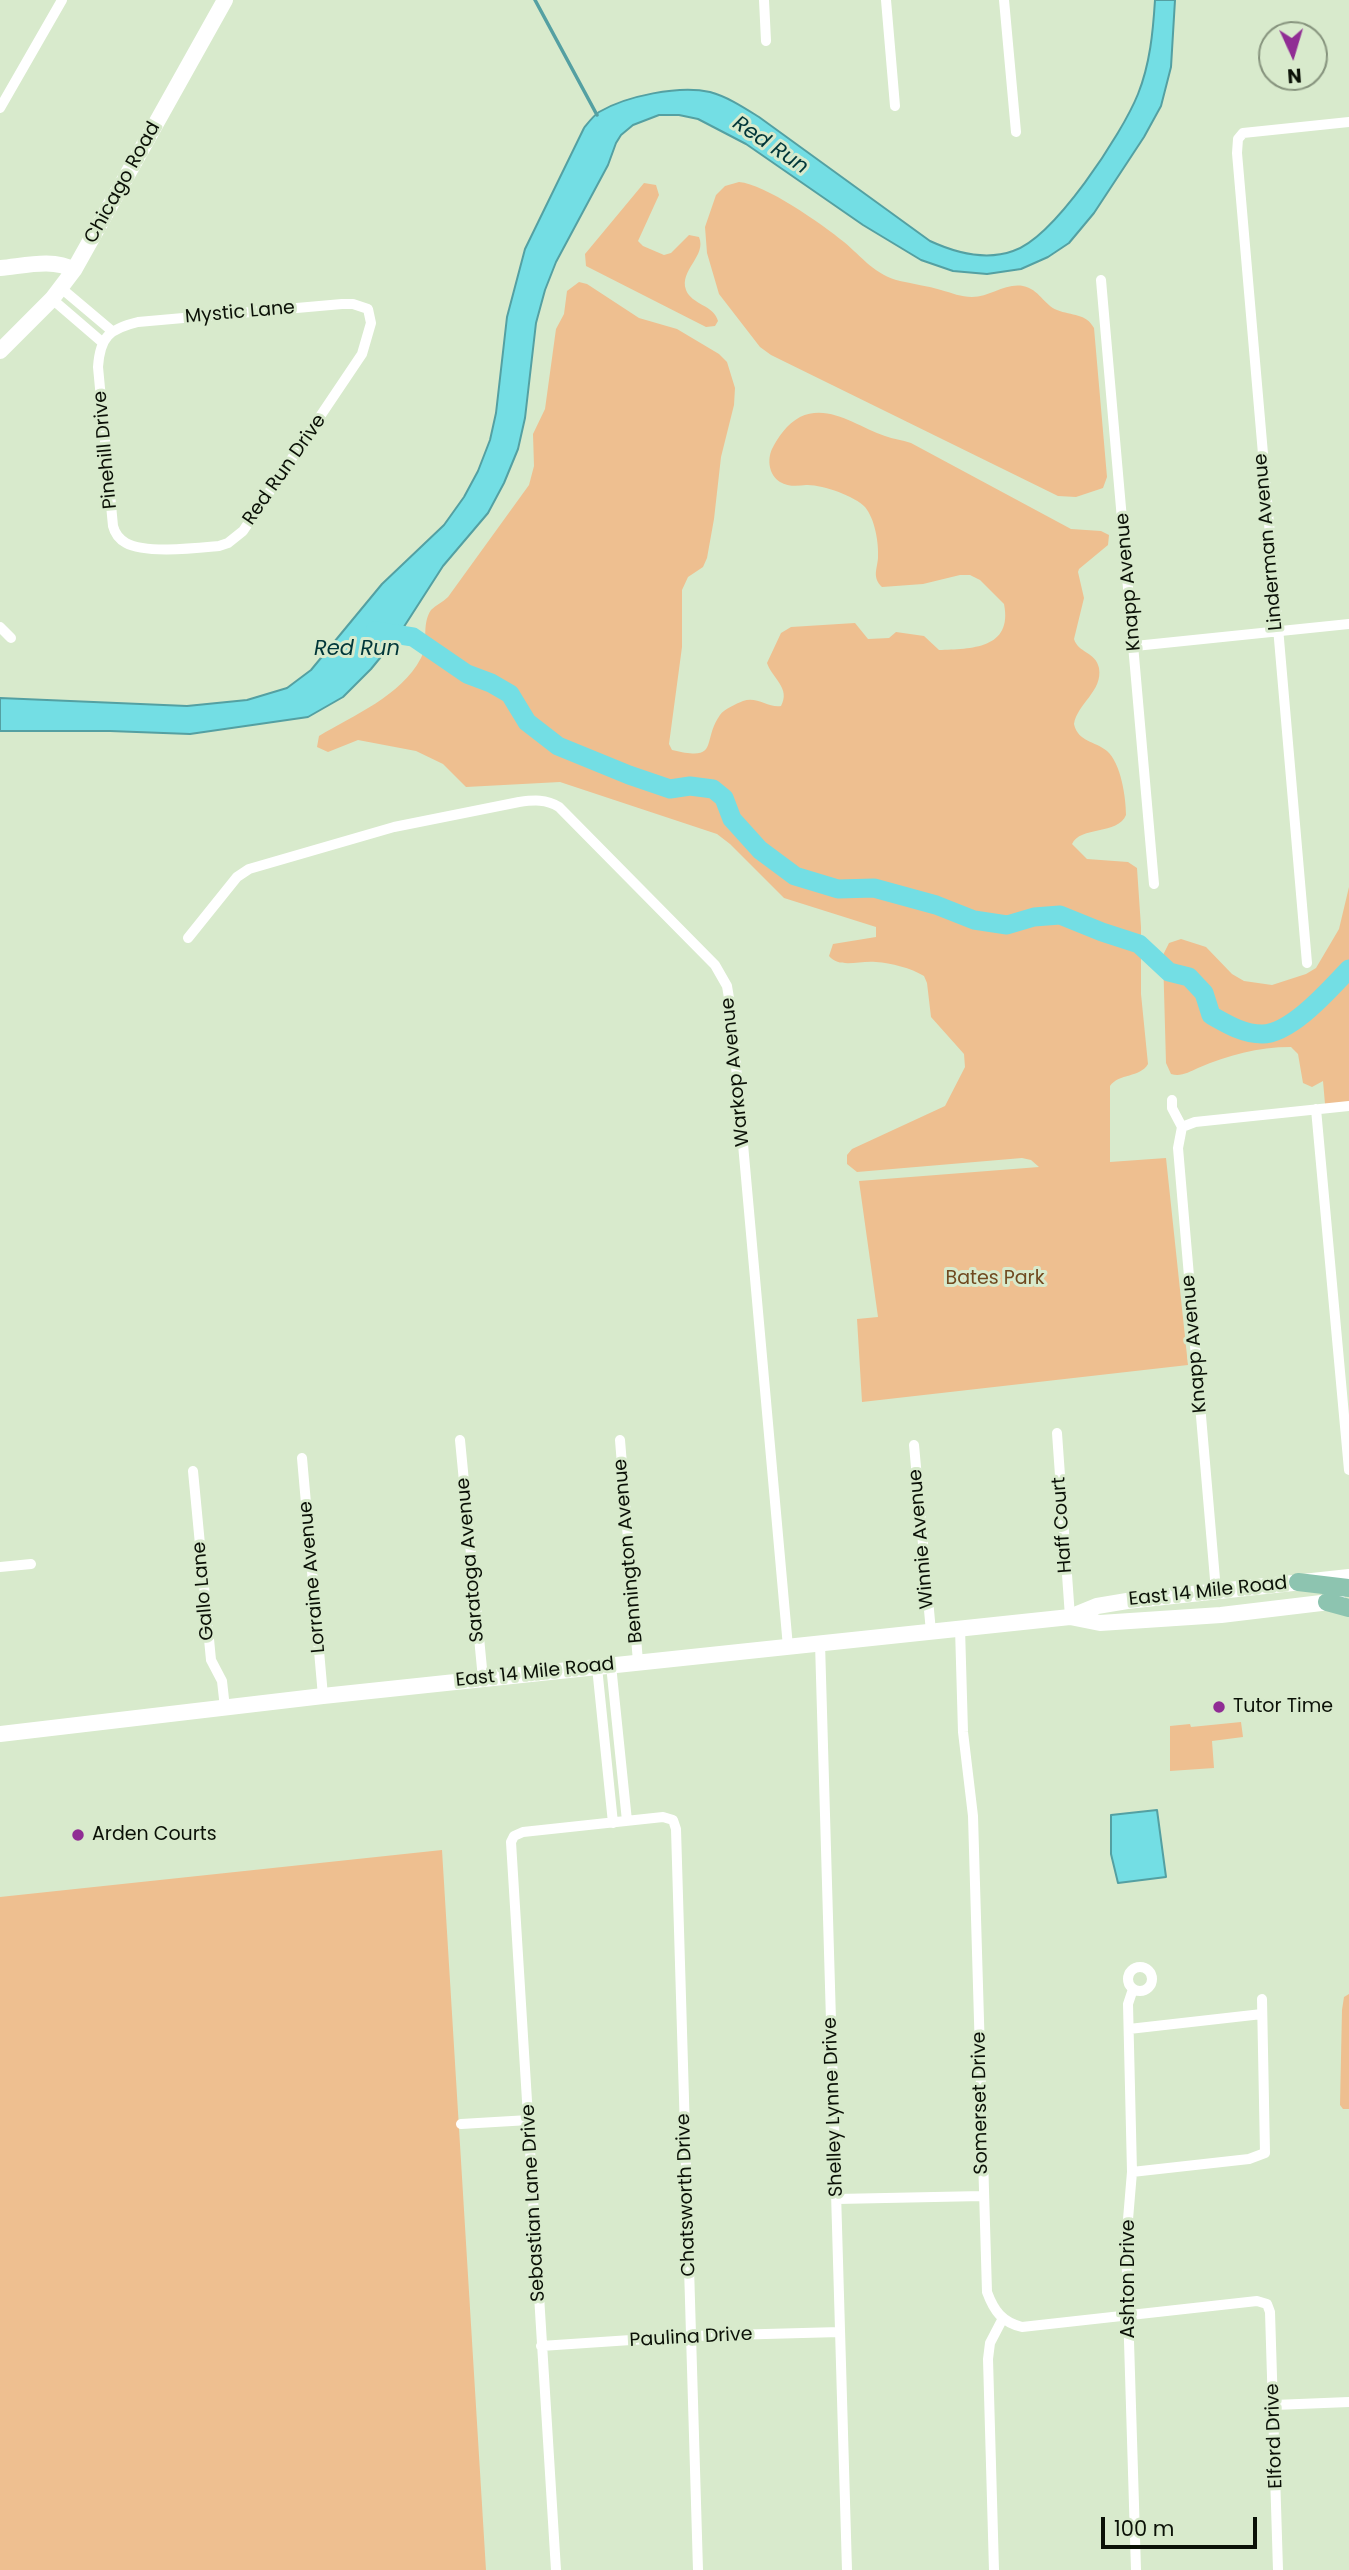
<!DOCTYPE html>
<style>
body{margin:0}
#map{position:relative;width:1349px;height:2570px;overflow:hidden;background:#d8eacc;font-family:Poppins,sans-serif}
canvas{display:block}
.north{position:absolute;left:1258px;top:21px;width:70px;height:70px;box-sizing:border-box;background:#d8eacc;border:2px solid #86937d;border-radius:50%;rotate:176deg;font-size:19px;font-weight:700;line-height:28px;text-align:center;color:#0b1107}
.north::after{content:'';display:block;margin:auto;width:24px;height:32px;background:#902d94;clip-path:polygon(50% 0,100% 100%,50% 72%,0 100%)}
.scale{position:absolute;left:1101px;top:2517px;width:156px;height:32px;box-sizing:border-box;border:4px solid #0b1107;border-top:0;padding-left:9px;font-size:21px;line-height:24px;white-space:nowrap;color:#0b1107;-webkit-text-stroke:5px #d8eacc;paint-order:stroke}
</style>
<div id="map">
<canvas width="1349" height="2570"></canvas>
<div class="north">N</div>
<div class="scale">100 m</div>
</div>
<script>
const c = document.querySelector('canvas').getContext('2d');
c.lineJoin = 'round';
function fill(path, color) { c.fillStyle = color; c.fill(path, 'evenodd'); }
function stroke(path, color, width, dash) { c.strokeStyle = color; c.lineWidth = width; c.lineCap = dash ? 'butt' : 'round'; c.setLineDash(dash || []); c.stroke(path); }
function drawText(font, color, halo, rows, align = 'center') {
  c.font = font + ' Poppins,sans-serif'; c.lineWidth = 6; c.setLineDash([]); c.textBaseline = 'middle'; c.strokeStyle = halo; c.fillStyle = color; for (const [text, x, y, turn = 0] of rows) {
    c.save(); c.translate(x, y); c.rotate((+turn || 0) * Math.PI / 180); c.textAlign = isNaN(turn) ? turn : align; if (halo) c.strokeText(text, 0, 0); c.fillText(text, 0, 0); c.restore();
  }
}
fill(new Path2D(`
 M739,182C765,184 822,224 844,242C862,257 875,275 900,281C913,284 928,286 941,290C952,293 961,297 972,297C990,297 1005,283 1023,286C1039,289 1044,305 1057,310C1072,316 1086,313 1094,328L1107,477L1103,488L1076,497L1058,496L771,355L760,347L719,294L707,253L705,227L716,195L725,186Z
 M644,183L656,185L659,195L638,241L643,246L664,255L671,253L689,235L699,237C707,256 679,270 686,290C692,305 714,305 718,321L715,326L706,327L586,266L585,254Z
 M579,282L587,284L639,318L677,329L719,354L727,362L735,388L734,405L721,457L714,519L707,558L703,567L688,577L682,590V647L669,744L672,750C721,762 701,742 720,715C724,709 736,704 743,701C757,696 768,708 781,706C791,688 772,678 767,663L781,633L791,627L855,623L868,639L889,638L896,632L924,636L939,650C971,649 1013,649 1004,604L980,580L970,575H960L923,584L882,587C872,577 877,570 878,558C879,543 875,519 865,507C855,496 821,484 806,485C798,486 788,487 780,482C769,475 767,460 772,449C778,437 787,424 800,417C829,403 858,427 885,436C893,439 902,440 911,443L1071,529L1101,531L1109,535L1108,545L1079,569L1078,572L1084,598L1074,639C1078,653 1096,652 1099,668C1103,691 1077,704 1074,724C1078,742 1095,741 1107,751C1121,763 1126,798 1126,815C1118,835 1080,826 1072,844L1087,859L1128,862L1137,868L1141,927V994L1148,1064C1140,1078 1119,1073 1110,1086V1162L1166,1158L1188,1365L862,1402L857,1319L878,1317L859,1181L1039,1167L1031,1160L1022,1158L857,1172L847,1164V1155L852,1149L945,1106L965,1067L964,1054L931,1017L927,983L924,976C911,968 891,963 876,962C860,960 840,969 829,956L833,944L876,937V927L784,898L730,844L717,834L560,782L466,787L443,764L416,751L358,740L328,752L317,747L319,736C354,715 401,696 421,658C429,643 421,625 431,610C436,605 443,602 448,597L529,485L534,466L533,434L545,409L556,329L564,314L567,291Z
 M1349,887V1102L1325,1104L1323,1081L1312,1087L1303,1083L1298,1054L1291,1047C1257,1047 1229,1055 1198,1068C1189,1072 1181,1077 1171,1074L1166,1063L1163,955L1169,943L1181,939L1206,947L1232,974L1244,981L1272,985L1306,974L1316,968L1339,929Z
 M1241,1722L1243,1737L1212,1741L1214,1768L1170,1771V1726L1190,1724L1191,1727Z
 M442,1850L486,2570H0V1897Z
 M1349,1994V2109H1343L1340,2105L1342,2010L1344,1997Z`), '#eebf90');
const water = new Path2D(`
 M1155,0H1175L1171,67L1161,106L1144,137L1094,213L1069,243L1048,257L1021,269L987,274L953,271L921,260L863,225L746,144L698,119L679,115H659L633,125L621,135L616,143L608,165L556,262L545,290L536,323L525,418L518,449L504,483L488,513L443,566L398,636L371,669L343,697L308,717L190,734L110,731H0V698L187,706L247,700L287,688L311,670L382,584L444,525L464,497L478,471L490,440L496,413L507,317L525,249L584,128C588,123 593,116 599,112C626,96 679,85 710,92C728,97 743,107 759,117L930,241C956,253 985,261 1013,251C1054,238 1122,134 1138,94C1150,64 1153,32 1155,0Z
 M1157,1810L1166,1877L1118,1883L1111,1854V1815Z`);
fill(water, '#73dee4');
stroke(water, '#54a0a2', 2);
stroke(new Path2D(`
 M535,0L597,115`), '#54a0a2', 3.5);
stroke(new Path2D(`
 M375,631L413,637L467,674L491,683L510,694L527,722L558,746L629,775L670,789L690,786L713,789L724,798L732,819L760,850L795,876L838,889L874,888L936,905L974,920L1007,925L1034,917L1060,915L1102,932L1139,944L1169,972L1189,977L1204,993L1211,1015C1227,1024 1243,1034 1262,1034C1291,1034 1330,989 1349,969`), '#73dee4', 19);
stroke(new Path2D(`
 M764,0L766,41
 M886,0L895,106
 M1004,0L1016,132
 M0,108L62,0
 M1101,280L1154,884
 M61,288L112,331
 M52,299L102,342
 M342,304H353L368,309L371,323L362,354L243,531L228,543L219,546C197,548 145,554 126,543C119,539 115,534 113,526L98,367C100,337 109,329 138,322Z
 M0,627L11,638
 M1135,646L1349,624
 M188,938L237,877L249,869L394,827L519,802C534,800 546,799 559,807L715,965L727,986L731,1010L788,1647
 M1307,963L1237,153L1238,139L1243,133L1349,122
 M1172,1100V1108L1182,1127L1178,1148L1216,1591
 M1316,1109L1349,1470
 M1182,1127L1195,1122L1349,1106
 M1057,1433L1070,1617
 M460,1440L483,1679
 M620,1440L638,1662
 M914,1445L931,1632
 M302,1458L323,1696
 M193,1471L211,1660L222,1681L225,1708
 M0,1567L31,1564
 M960,1628L963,1732L973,1816L987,2292C994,2311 1002,2322 1022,2327L1257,2301L1267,2304L1270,2312L1278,2570
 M820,1643L847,2570
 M611,1665L627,1821
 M597,1667L613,1823
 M1128 1979a12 12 0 1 1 24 0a12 12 0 1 1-24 0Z
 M1133,1989L1128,2004L1132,2172L1126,2243L1136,2570
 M1129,2029L1262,2014
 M461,2124L529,2120
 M1132,2172L1249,2159L1265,2153L1262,1999
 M837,2199L983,2196
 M541,2346L691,2336L840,2332
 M1274,2405L1349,2402
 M556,2570L511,1842L514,1836L523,1832L663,1817L673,1820L676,1829L698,2570
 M994,2570L988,2359L990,2343L1002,2320`), '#fff', 10);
stroke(new Path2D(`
 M0,268C24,266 53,258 74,270
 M0,351L52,299L74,270L225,0
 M1070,1617L1100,1623L1221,1615L1338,1601
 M0,1734L323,1696L1070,1617L1097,1606L1127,1601L1349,1577`), '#fff', 16);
stroke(new Path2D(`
 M1298,1582L1349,1588
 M1327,1602L1349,1608`), '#8dc4b0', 18);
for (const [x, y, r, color] of [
 [1219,1707,7,"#902d94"],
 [78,1835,7,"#902d94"]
]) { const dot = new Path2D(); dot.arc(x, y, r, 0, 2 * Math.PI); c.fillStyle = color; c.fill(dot); stroke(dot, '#d8eacc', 2.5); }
drawText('19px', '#0b1107', '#d8eacc', [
 ["Chicago Road",123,183,-61],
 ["Mystic Lane",240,313,-5],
 ["Pinehill Drive",106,450,-95],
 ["Red Run Drive",285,470,-55],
 ["Linderman Avenue",1269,542,-95],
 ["Knapp Avenue",1129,582,-95],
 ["Warkop Avenue",736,1072,-96],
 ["Knapp Avenue",1195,1344,-95],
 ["Haff Court",1063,1525,-94],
 ["Winnie Avenue",922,1539,-95],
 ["Bennington Avenue",629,1551,-95],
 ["Saratoga Avenue",471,1560,-95],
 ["Lorraine Avenue",313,1577,-95],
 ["Gallo Lane",204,1591,-95],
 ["East 14 Mile Road",1208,1592,-6],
 ["East 14 Mile Road",535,1673,-6],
 ["Somerset Drive",981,2103,-91],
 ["Shelley Lynne Drive",834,2107,-92],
 ["Chatsworth Drive",687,2195,-92],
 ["Sebastian Lane Drive",534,2203,-93],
 ["Ashton Drive",1129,2279,-90],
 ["Paulina Drive",691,2338,-3],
 ["Elford Drive",1275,2436,-92]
]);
drawText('19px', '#704a20', '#d8eacc', [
 ["Bates Park",995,1279]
]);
drawText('19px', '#0b1107', '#d8eacc', [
 ["Tutor Time",1233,1707],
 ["Arden Courts",92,1835]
], 'left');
drawText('italic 21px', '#003639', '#d8eacc', [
 ["Red Run",770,146,34],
 ["Red Run",357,650]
]);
</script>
